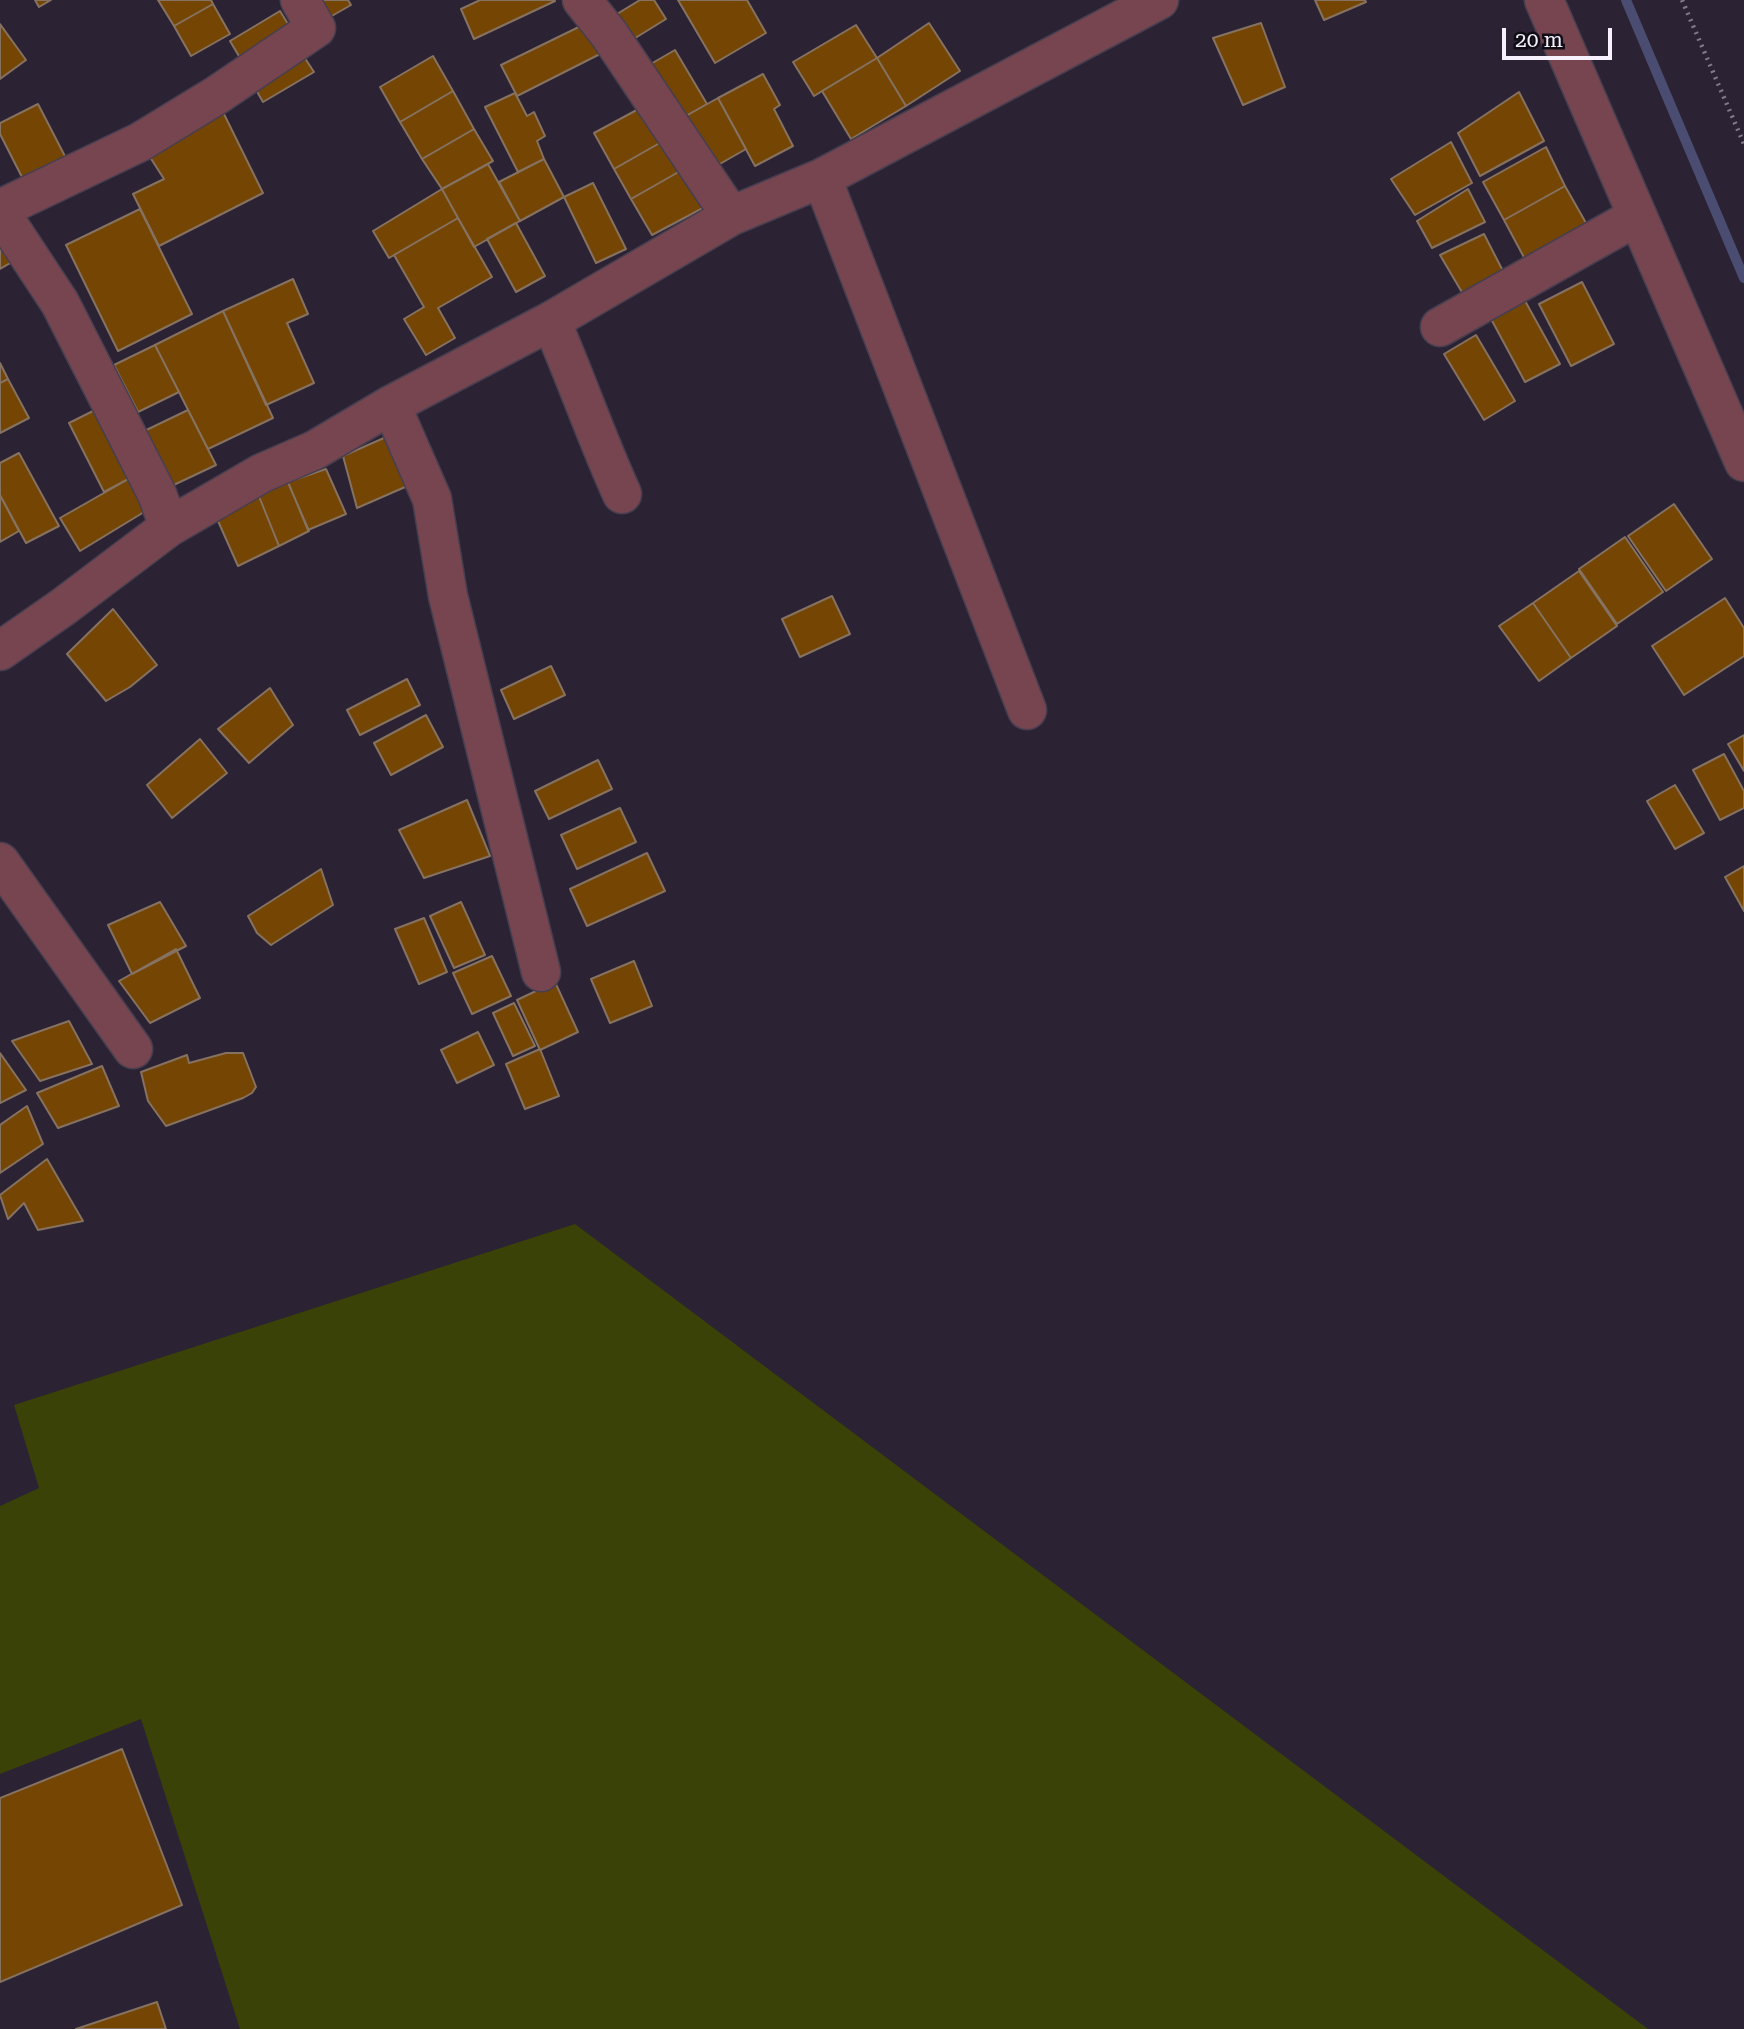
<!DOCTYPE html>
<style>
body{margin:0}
#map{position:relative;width:1744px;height:2029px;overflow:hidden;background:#2b2234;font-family:"Roboto Serif",serif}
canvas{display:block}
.scale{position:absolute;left:1502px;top:28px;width:110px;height:32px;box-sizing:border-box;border:4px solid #f6f1fd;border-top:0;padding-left:9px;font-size:21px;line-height:24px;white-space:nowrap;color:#f6f1fd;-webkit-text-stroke:5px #110d15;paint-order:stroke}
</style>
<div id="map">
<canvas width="1744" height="2029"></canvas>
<div class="scale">20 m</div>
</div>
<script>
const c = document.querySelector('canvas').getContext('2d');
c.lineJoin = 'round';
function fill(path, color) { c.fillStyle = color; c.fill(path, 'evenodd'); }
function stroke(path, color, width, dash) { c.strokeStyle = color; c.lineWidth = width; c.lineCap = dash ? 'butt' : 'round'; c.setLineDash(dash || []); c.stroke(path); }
fill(new Path2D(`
 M575,1224L1648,2029H240L141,1719L0,1774V1506L39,1488L14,1405Z`), '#3a4207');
stroke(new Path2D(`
 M1626,0L1744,278`), '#4a4c72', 10);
const building = new Path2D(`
 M35,0H51L39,7Z
 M158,0H211L213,4L174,26Z
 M311,0H348L351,5L323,21Z
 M480,0H554L555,1L474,39L461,9Z
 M640,0H654L666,19L632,40L617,14Z
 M678,0H747L766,33L715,63Z
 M1315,0H1365L1366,2L1324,20Z
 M213,4L230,34L191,56L174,26Z
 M280,11L296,37L246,68L230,41Z
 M587,23L602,53L517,96L501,65Z
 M929,23L960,71L906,106L877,58Z
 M1261,23L1285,87L1243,105L1213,38Z
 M0,24L26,60L0,79Z
 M856,25L877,58L814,96L793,62Z
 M297,46L314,72L263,102L248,76Z
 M675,50L707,104L675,122L642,69Z
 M433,56L453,91L400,122L380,87Z
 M877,58L906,106L851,139L822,91Z
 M763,74L780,105L774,109L793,146L755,166L718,98Z
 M453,91L474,129L422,159L400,122Z
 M1519,92L1544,141L1480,176L1458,133Z
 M515,93L527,116L534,112L545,136L537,141L544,159L518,172L485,107Z
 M718,98L746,149L704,173L675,122Z
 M38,104L68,162L25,183L0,134V123Z
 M646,105L665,140L614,169L594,133Z
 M222,110L263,193L159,246L133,194L164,179L148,154Z
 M474,129L493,161L442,189L422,159Z
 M665,140L682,170L631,199L614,169Z
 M1451,142L1472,183L1415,215L1391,179Z
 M1546,147L1565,186L1504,220L1483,182Z
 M544,159L564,197L520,221L499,182Z
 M488,164L520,221L474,247L442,189Z
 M682,170L703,208L652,235L631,199Z
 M593,183L626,249L596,263L564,197Z
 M1565,186L1590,230L1527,263L1504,220Z
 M442,189L458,218L389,258L373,231Z
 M1468,189L1485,222L1432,248L1417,221Z
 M140,209L192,314L118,351L66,245Z
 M458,218L492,277L438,308L455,338L426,355L404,319L424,307L394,255Z
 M516,223L545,276L516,292L487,239Z
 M0,226L19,258L0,269Z
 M1484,234L1504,273L1463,294L1440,255Z
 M293,279L308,314L287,323L314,383L266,405L223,311Z
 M1582,282L1614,344L1571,366L1539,304Z
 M1524,299L1560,364L1525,382L1490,317Z
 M223,311L273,418L208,449L155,345Z
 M1476,335L1515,401L1484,420L1444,354Z
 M155,345L179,392L138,412L114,365Z
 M0,363L8,379L0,383Z
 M8,379L29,418L0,433V383Z
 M97,409L132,477L104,492L69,423Z
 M188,410L216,465L163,490L136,435Z
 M393,434L412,484L357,508L343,456Z
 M19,453L59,526L26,543L0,495V463Z
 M280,464L309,531L279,546L252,479Z
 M326,469L346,514L308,530L288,482Z
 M132,477L149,509L80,551L60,518Z
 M252,479L279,546L238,566L210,503Z
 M0,495L19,531L0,542Z
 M1674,504L1712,559L1666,591L1628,536Z
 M1625,537L1663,592L1617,624L1579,569Z
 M1579,571L1617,626L1571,658L1533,603Z
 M832,596L850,634L800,657L782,619Z
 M1725,598L1744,628V656L1684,695L1652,646Z
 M1533,603L1571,658L1539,681L1499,626Z
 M113,609L157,665L130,687L106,701L67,654Z
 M551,666L565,695L514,719L501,690Z
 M407,679L420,705L360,735L347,710Z
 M270,688L293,725L249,763L218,729Z
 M426,715L443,747L391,775L374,743Z
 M1744,735V771L1728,744Z
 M200,739L227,773L172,818L147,785Z
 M1724,754L1744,791V808L1720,820L1693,770Z
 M598,760L612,789L549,819L535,791Z
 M1675,785L1704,833L1675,849L1647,801Z
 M467,800L490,856L424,878L399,830Z
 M620,808L636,842L577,869L561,835Z
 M647,853L665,891L587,926L570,889Z
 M1744,866V911L1725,877Z
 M321,869L333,905L271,945L257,933L248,916Z
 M160,902L186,946L132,974L108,925Z
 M461,902L485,955L454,968L430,916Z
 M424,918L447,972L419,984L395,929Z
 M176,949L200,998L150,1023L119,981Z
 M492,956L511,996L472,1014L453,973Z
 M634,961L652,1006L610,1023L591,979Z
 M555,982L578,1032L540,1050L517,1000Z
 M514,1003L535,1046L513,1056L493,1013Z
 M69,1021L92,1064L40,1081L12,1041Z
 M478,1032L494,1065L457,1083L441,1050Z
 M540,1049L559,1096L525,1109L506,1064Z
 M0,1053L26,1090L0,1103Z
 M226,1053H243L256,1087L252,1093L243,1098L166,1126L148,1101L141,1072L187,1055L189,1063Z
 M102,1066L119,1106L58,1128L37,1093Z
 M27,1106L43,1144L0,1173V1125Z
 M47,1159L83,1221L38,1230L24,1203L8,1219L0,1195Z
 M122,1749L182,1905L0,1982V1798Z
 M157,2002L166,2029H76Z`);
fill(building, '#754503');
stroke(building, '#857261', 2);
const minor = new Path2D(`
 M582,0L609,34L731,216
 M1544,0L1744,462
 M822,178L1027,710
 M0,209L140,142L217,95L316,28L300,0
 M0,212L60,303L157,494L169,527
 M551,321C576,378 596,437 622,494
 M1440,327L1636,217
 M391,405L432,499L448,596L541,972
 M0,651L63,607L169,527L262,473L315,450L391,405L551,321L731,216L822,178L1159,0
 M0,862L133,1049`);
stroke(minor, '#473f50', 41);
stroke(new Path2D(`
 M1682,0L1744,144`), '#817a89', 4.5, [2, 5]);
stroke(minor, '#77454f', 38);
</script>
